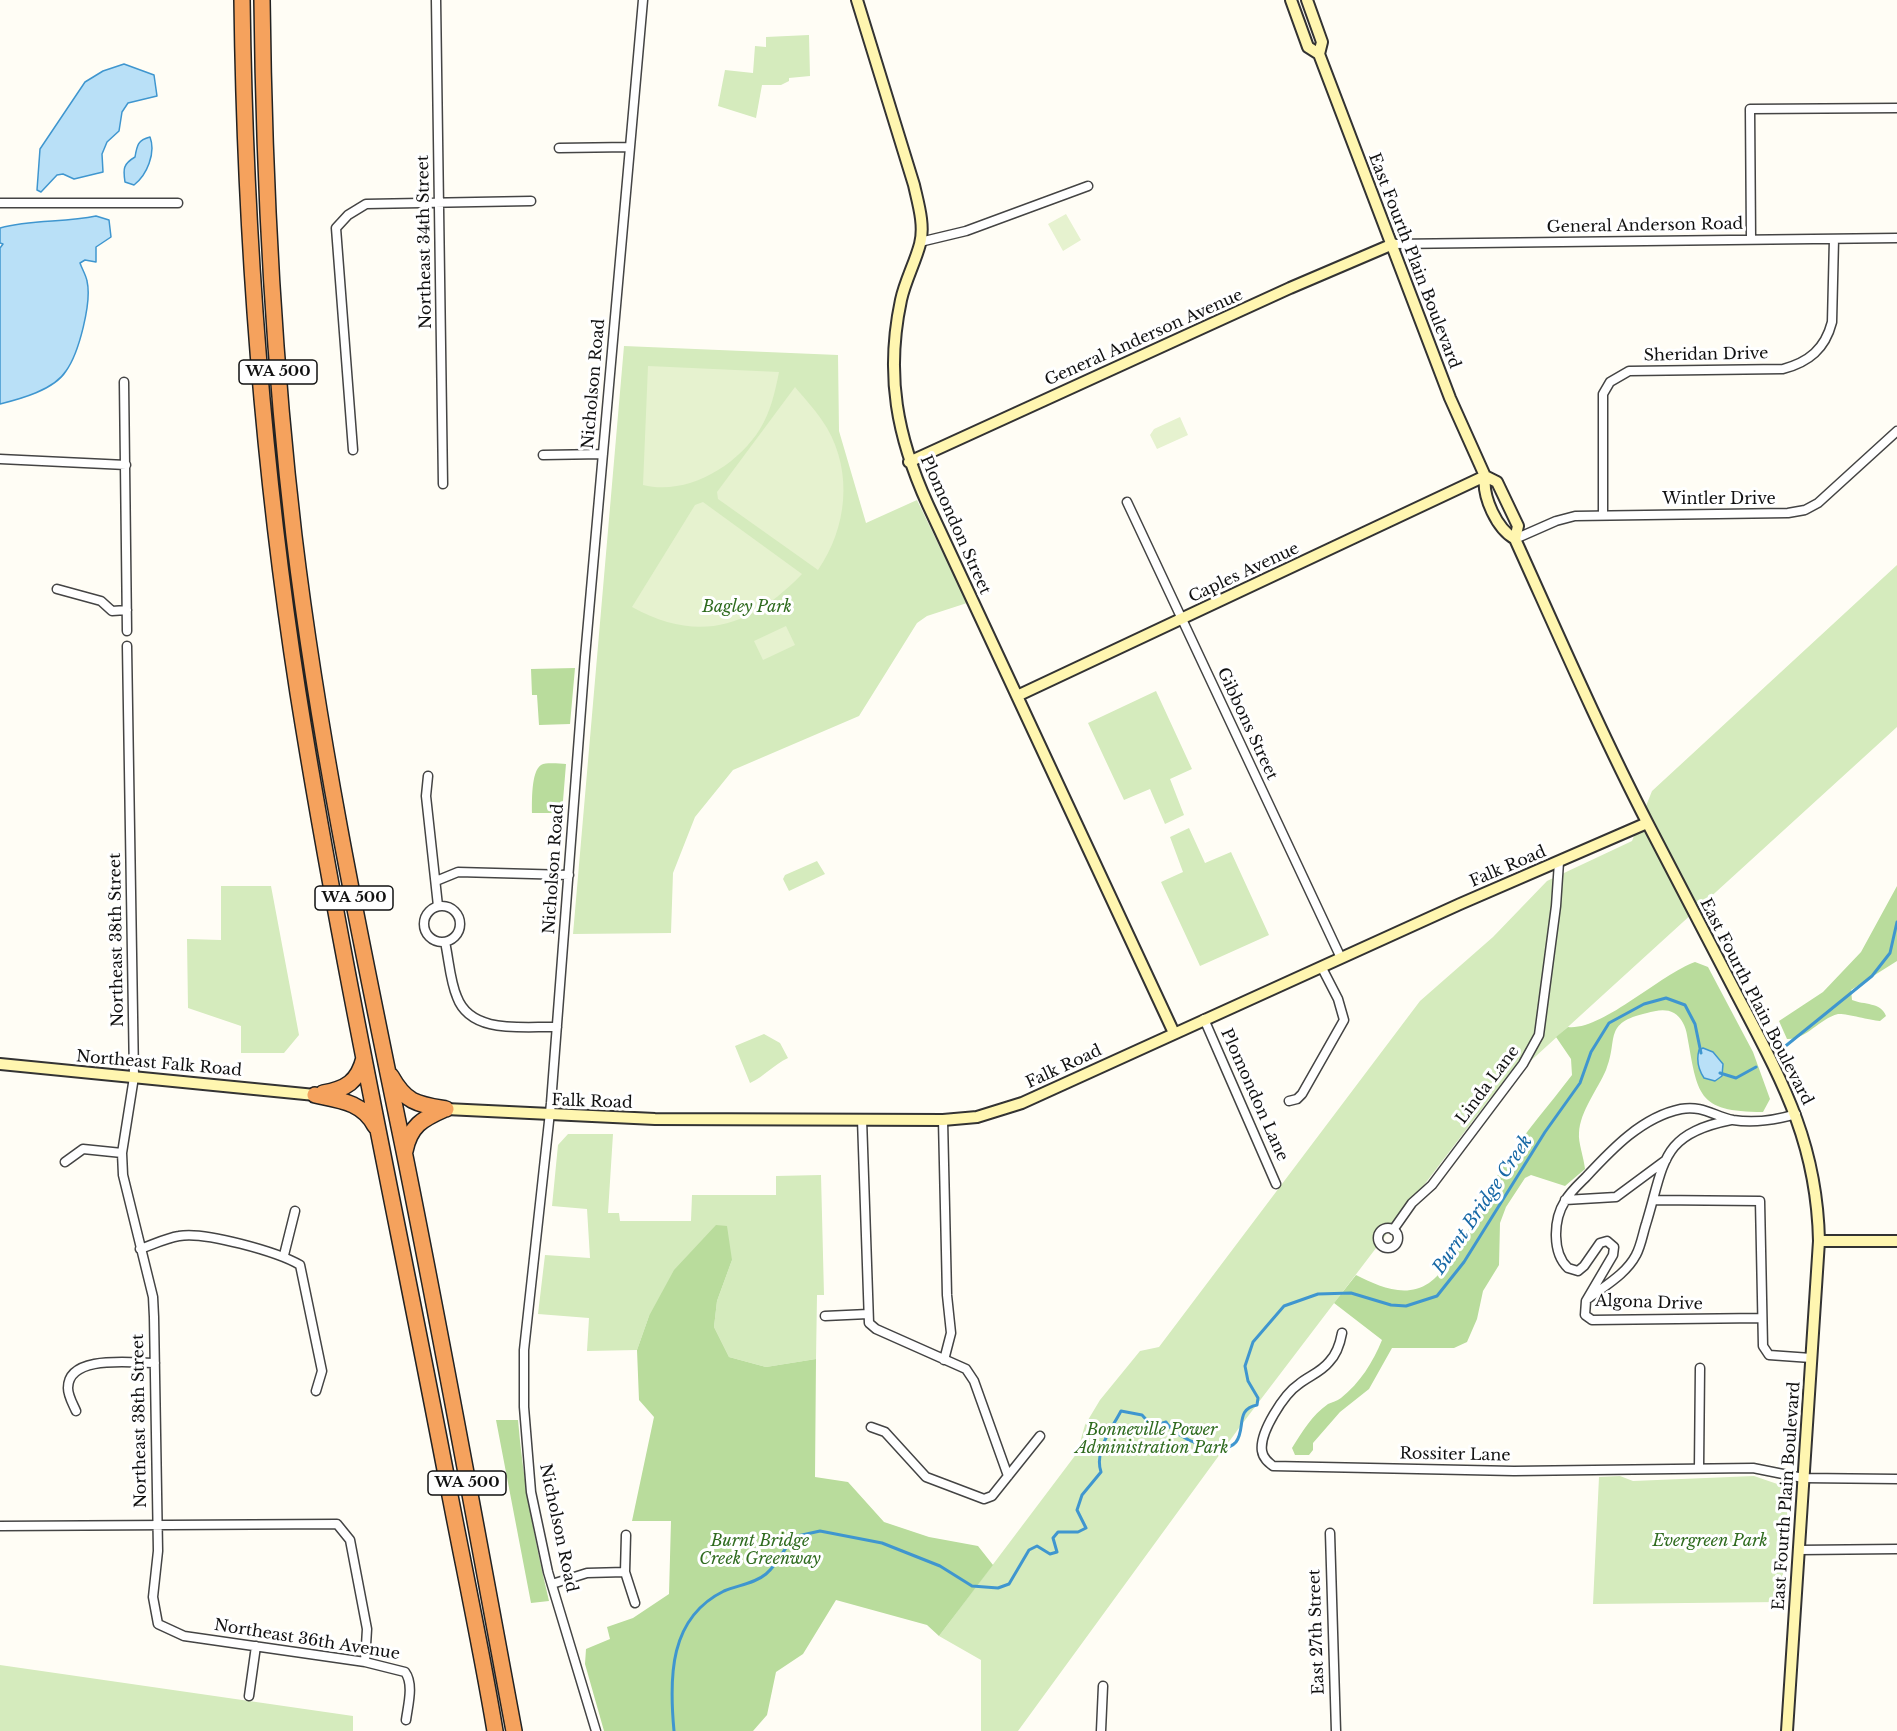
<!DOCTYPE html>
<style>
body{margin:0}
canvas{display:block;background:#fffdf5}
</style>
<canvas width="1897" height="1731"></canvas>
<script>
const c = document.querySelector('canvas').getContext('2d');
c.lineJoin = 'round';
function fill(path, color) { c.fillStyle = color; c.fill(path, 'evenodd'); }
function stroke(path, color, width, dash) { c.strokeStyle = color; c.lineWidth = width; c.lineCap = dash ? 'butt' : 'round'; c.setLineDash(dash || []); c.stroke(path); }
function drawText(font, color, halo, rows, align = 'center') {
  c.font = font + ' "Libre Baskerville",serif'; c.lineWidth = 6; c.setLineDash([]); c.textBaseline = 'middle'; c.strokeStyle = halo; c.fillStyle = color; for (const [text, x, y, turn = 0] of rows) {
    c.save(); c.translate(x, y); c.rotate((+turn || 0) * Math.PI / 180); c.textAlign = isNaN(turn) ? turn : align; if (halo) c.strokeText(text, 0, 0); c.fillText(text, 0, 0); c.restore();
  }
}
fill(new Path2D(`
 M809,35L810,76L789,78V81L781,85H762L756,118L718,106L725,70L753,73L755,46L766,47V37Z
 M624,346L838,355L839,431L866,523L917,500L967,603L927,616L917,623L859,716L733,770L695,817L673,873L671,933L573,934Z
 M1897,565V727L1491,1097L1239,1428L1018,1731H981V1660L939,1636L1077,1453L1085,1425L1100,1400L1140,1351L1159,1347L1420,1001L1493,937L1547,881L1632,841L1652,791Z
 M1156,691L1192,769L1170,779L1184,815L1165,824L1150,789L1124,800L1088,723Z
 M1189,828L1205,863L1231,852L1269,935L1200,966L1161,882L1183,872L1170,837Z
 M817,861L825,874L789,891L783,879L785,875Z
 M221,886H271L299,1035L284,1053H241V1026L188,1008L187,939L221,940Z
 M764,1034L780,1043L788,1058C773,1065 765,1076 750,1083L735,1046Z
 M568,1134H613L608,1213H619L620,1221H691L692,1195H776V1176L821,1175L824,1295H817L816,1359L766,1367L729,1357L714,1327L717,1301L732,1260L649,1316L637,1350L587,1351L589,1318L538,1314L545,1255L590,1258L587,1209L552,1206L558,1145Z
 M1620,1476L1633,1481L1754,1476L1789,1488L1781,1602L1593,1604L1599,1477Z
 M0,1665L353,1716V1731H0Z`), '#d5ebbd');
fill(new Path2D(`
 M575,668L570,724L539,725L537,695H532L531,669Z
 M566,764L562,813H532C532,803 531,771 541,765C547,762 560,764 566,764Z
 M1897,886V961L1851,990L1852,1000C1864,1005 1881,1002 1886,1016L1880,1021C1869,1020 1845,1013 1838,1014C1819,1019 1806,1040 1787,1039L1779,1021L1823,992L1861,952Z
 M1695,962L1708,967L1753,1052L1770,1099L1763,1112C1696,1112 1698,1094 1687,1035C1686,1027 1681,1017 1674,1013C1665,1008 1655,1011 1647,1013C1602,1023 1619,1039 1606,1070C1598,1089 1580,1111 1579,1133C1578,1142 1584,1158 1585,1169L1565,1186L1531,1175L1525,1178L1506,1207L1500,1223L1499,1265L1483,1291L1477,1319L1467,1342L1454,1348H1392L1369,1389L1340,1412L1313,1443V1450L1309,1455H1295L1292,1448C1302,1432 1312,1415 1328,1404C1332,1402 1337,1401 1341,1398C1360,1383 1373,1362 1382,1340L1334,1303L1356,1275C1378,1286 1405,1299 1429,1283C1456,1265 1485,1193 1505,1163C1525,1132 1550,1104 1572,1075L1571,1059L1556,1037L1568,1027C1602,1031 1659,975 1695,962Z
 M716,1225L727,1226L732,1260L717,1301L714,1327L729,1357L766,1367L816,1359L815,1477L848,1482L884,1522L929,1537L978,1546L993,1565L939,1636L927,1625L836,1600L803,1654L776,1672L767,1715L753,1731H604L585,1664L586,1649L610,1639L607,1627L633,1618L669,1594L671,1521H632L654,1417L639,1400L637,1350L649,1316L674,1270Z
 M496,1420H518C523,1482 535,1541 549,1601L531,1603Z`), '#b9dc9c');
fill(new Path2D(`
 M1066,214L1081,240L1063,251L1048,224Z
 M648,366L779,372C775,392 771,411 760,429C737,466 687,496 643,485Z
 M795,387C806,400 818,413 827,428C853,473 847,528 818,570L718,499L717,492Z
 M1180,417L1188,435L1157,449L1150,435L1154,429Z
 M703,502L802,574C751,627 699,644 632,607L695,505Z
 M786,626L795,645L763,660L754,641Z`), '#e6f2cf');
const water = new Path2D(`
 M124,64L154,75L157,96L128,103L122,112L119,131L107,142L102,154L103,172L74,179L63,174L57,175L41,192L37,190L40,149L85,82L103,71Z
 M150,137C156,153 147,175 134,185L125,182C123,169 123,164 135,157C137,145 138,140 150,137Z
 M96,216L109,220L111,237L96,247V262L85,260L80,263C82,269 86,275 87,281C92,302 79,353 66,371C54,390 20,399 0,404V248L3,244L0,243V228C32,219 64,223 96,216Z
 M1703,1048L1713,1052L1723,1064L1722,1076L1715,1081L1704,1078C1698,1069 1696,1061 1699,1050Z`);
fill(water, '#b9e0f7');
stroke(water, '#3f96cf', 1.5);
stroke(new Path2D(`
 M1772,1057L1872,976L1890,953L1897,922
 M1720,1073L1736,1078L1756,1067
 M674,1731C669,1677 669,1618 724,1591C738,1585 754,1584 766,1574C777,1565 785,1548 793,1537L820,1531L882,1543L940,1566L972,1586L998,1588L1009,1584L1029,1550L1037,1546L1050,1554L1057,1552L1053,1538L1058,1532H1078L1086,1528L1077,1510L1082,1495L1101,1472C1094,1451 1111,1430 1121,1411L1142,1415L1152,1426L1166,1422C1175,1438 1222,1459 1236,1442C1246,1429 1235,1409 1257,1405L1258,1398L1248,1381L1245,1366L1253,1342L1284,1306L1318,1294L1351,1293L1391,1305L1406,1306L1437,1296L1464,1262L1545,1132L1580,1083L1591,1052L1609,1023L1644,1004L1666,998L1685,1005L1695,1024L1701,1053`), '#3f96cf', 3);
const street = new Path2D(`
 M436,0L443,484
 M559,148L630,147
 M0,203H178
 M1751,239L1750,109L1897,108
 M920,242L966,231L1088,186
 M1393,244L1897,238
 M124,382L127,631
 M353,450L336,228L348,215L366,204L531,201
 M543,455L603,454
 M0,459L126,465
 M1127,502L1341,958
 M1603,514V394L1610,382L1629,371L1783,369C1809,362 1825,349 1832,322L1834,239
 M1515,539L1556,521L1575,516L1788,513L1805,510L1818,503L1897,431
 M57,589L101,601L112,611L127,610
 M127,646L134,1077L122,1153L123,1175L153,1297L154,1317L158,1551L153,1597L158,1624L184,1636L365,1662L405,1672C414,1684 408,1705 406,1720
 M428,776L426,796L438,906
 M436,881L458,872L569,875
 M424 924a18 18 0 1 1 36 0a18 18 0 1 1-36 0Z
 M445,942C449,960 450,981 457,997C471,1035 524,1026 557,1027
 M1204,1019L1276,1184
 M1289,1101L1297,1099L1302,1094L1344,1020L1338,999L1322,968
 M862,1119L869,1323L876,1329L966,1369L974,1381L1008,1476
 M943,1120L947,1295L951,1333L944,1360
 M65,1162L83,1149L122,1153
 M1565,1200L1616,1197L1666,1160
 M1654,1200L1760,1201L1763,1346L1769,1355L1811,1358
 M1378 1238a10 10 0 1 1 20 0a10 10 0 1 1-20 0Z
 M1393,1230L1412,1203L1432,1185L1523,1064L1539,1035L1556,906L1559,862
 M140,1249C152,1245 166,1238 179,1236C204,1231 278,1252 300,1265L322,1371L316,1391
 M284,1255L295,1211
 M1589,1298C1606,1285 1626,1274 1636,1255C1641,1246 1643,1233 1646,1224C1665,1162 1660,1134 1731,1120
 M825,1316L868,1314
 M1761,1318L1592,1320L1585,1315L1586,1301L1613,1255L1614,1247L1607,1241L1600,1243L1584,1266L1578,1271L1568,1268C1552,1253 1553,1220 1565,1201C1570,1192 1579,1184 1586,1177C1612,1149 1642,1117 1681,1109C1702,1105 1714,1116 1733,1120C1753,1123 1777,1120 1796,1114
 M1342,1333C1340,1344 1337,1354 1329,1362C1321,1372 1309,1376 1299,1384C1284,1394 1259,1433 1262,1451C1263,1458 1268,1462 1273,1466L1514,1471L1753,1468L1803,1478L1897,1479
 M76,1411C73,1404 68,1396 68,1388C68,1354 132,1363 155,1363
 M871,1427L885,1432L926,1477L984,1499L992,1496L1040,1436
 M1699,1468L1700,1368
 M0,1526L337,1524L350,1540L367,1629L365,1662
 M1330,1533L1336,1731
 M626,1535L625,1572L635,1603
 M1799,1550L1897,1549
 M552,1584L587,1573L625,1572
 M249,1696L256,1646
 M596,1731L548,1572L531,1492L524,1407V1350L551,1103L585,657L643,0
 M1101,1731L1103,1686`);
const secondary = new Path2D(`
 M857,0L914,185C918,203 925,225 920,244C915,263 905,281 901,300C885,375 897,437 928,505L1174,1033
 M1291,0L1308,47L1319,54
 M1307,0L1322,42L1319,54L1450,398L1485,476C1482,497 1497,529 1515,539C1558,634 1600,731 1648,824C1677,880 1707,937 1736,993C1781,1079 1817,1141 1819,1241L1787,1731
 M909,462L1290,288L1393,244
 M1485,476L1497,482L1518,526L1515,539
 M1017,696L1485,476
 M0,1064L315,1095
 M446,1109L655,1119L943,1120L977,1117L1022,1103L1460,904L1647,823
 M1819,1241H1897`);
const highway = new Path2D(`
 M242,0C245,232 262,463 298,693C340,956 397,1218 447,1480C463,1564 481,1647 495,1731
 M262,0C264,179 273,358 294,536C319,743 362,947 404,1151C443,1344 478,1538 514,1731
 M391,1076C406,1103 417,1104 446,1109
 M323,1093C346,1089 358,1082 364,1058
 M315,1095C339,1100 363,1102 375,1126
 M405,1151C410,1126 422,1119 445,1109`);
stroke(street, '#444', 11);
stroke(secondary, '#333', 14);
stroke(highway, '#222', 18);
stroke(street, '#fff', 8);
stroke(secondary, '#fff6b0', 10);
stroke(highway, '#f5a25d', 15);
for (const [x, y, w] of [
 [278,372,78],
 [354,898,78],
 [467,1483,78]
]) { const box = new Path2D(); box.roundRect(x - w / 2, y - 12, w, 24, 4.5); c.fillStyle = '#fff'; c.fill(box); stroke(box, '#111', 1.5); }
drawText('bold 15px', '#111', null, [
 ["WA 500",278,372],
 ["WA 500",354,898],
 ["WA 500",467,1483]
]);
drawText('16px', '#111', '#fff', [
 ["General Anderson Road",1645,226,-1],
 ["Northeast 34th Street",425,242,-91],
 ["East Fourth Plain Boulevard",1414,261,69],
 ["General Anderson Avenue",1144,338,-24],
 ["Sheridan Drive",1706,355,-1],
 ["Nicholson Road",594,384,-85],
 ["Wintler Drive",1719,499],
 ["Plomondon Street",955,525,66],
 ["Caples Avenue",1244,573,-25],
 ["Gibbons Street",1247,724,65],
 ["Falk Road",1508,867,-23],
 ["Nicholson Road",554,869,-86],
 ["Northeast 38th Street",117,940,-91],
 ["East Fourth Plain Boulevard",1756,1002,63],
 ["Northeast Falk Road",159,1064,5],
 ["Falk Road",1064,1067,-25],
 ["Linda Lane",1488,1085,-53],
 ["Plomondon Lane",1254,1095,66],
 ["Falk Road",592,1102,2],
 ["Algona Drive",1649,1303,2],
 ["Northeast 38th Street",140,1421,-91],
 ["Rossiter Lane",1455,1455,1],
 ["East Fourth Plain Boulevard",1787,1496,-86],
 ["Nicholson Road",558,1528,78],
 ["East 27th Street",1317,1632,-92],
 ["Northeast 36th Avenue",307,1640,9]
]);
drawText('italic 16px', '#2f6b1f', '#fff', [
 ["Bagley Park",747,607],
 ["Bonneville Power",1152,1430],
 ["Administration Park",1152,1448],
 ["Burnt Bridge",760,1541],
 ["Creek Greenway",760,1559],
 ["Evergreen Park",1710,1541]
]);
drawText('italic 18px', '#1768a6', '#fff', [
 ["Burnt Bridge Creek",1483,1205,-56]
]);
</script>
